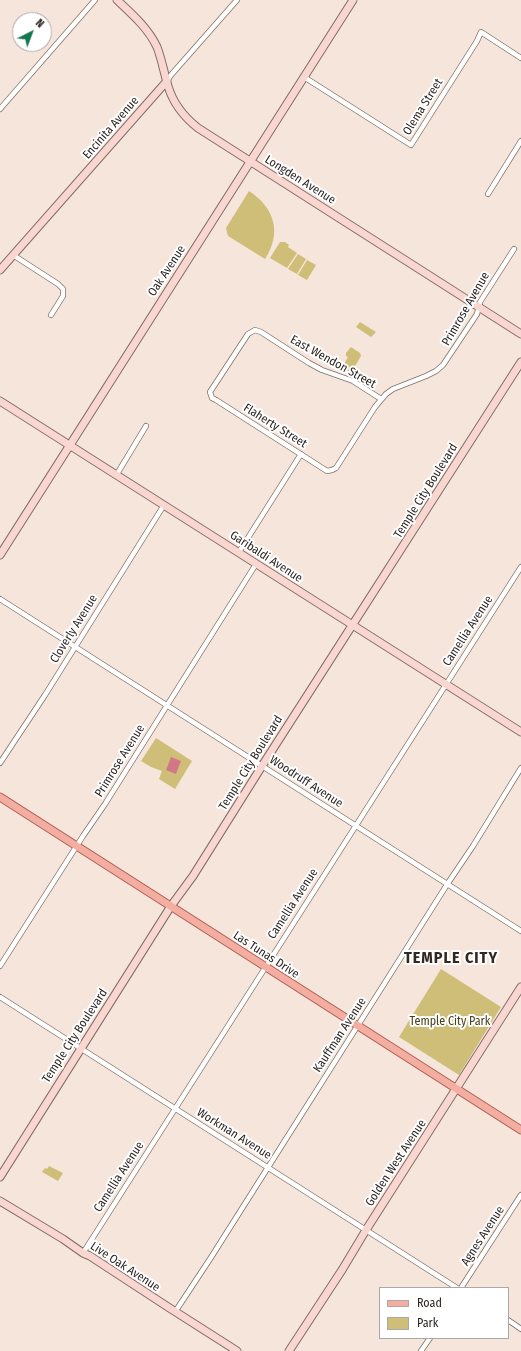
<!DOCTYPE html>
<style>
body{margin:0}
#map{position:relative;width:521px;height:1351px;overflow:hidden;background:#f6e5db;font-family:"Fira Sans Condensed",sans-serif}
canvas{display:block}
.legend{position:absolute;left:379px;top:1287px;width:130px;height:52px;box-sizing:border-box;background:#fff;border:1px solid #aba8a7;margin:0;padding:5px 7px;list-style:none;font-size:12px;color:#2c2522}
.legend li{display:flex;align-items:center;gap:8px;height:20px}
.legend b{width:20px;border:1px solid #aba8a7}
.north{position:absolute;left:12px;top:12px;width:40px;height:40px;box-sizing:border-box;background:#fff;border:1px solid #aba8a7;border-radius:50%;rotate:42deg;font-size:11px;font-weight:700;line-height:16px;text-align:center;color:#2c2522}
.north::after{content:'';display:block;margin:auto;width:14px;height:18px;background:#12774f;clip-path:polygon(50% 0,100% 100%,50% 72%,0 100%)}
</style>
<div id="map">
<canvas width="521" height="1351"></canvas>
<ul class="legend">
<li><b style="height:5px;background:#f4ada1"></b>Road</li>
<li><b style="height:11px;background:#cfbe77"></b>Park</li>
</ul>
<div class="north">N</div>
</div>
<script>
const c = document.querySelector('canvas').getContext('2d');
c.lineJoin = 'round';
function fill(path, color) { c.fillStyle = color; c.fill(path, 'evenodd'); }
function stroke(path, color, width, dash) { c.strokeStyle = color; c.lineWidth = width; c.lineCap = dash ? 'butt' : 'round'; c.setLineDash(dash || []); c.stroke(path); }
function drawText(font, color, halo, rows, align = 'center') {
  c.font = font + ' "Fira Sans Condensed",sans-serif'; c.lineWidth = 4; c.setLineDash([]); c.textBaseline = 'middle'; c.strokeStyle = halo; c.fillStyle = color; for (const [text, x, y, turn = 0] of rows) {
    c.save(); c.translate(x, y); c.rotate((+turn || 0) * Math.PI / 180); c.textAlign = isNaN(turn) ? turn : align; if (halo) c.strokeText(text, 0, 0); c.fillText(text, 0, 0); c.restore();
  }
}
fill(new Path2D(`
 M249,191C275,208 282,233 265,259L228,236L226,228Z
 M280,242H285L289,245L288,247L297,253L287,268L270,258Z
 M298,254L306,259L297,274L288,269Z
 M307,260L316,265L307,280L298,275Z
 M360,322L376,332L371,337L356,327Z
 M351,347L360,353L361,356L351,373L344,370L342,368L348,357L346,356V353Z
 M156,738L192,761L175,789L159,779L162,771L151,767L141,761Z
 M441,969L501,1007L459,1075L399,1037Z
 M49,1166L63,1173L58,1181L42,1172L45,1168L47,1169Z`), '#cfbe77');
fill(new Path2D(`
 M171,757L181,761L176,774L166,770Z`), '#d27786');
const street = new Path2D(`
 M304,77L411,145L477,41L481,32L521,58
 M167,81L171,75L237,0
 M0,109L95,0
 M488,194L521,141
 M13,255L58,284L63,289V296L51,315
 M381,399L353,381L322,370L309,363L261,332L255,330L248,334L210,392L212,398L216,400L327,471L332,470L336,468L375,407L386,394L393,389L426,376L436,371L443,365L477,314L480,302L514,249
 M117,474L146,426
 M239,552L301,454
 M0,599L521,931
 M0,763L45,695L164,505
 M0,966L83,836L105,804L256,564
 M0,997L457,1288
 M83,1253L521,567
 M461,1288L521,1195
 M175,1312L210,1259L448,883L473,846L521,768
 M508,1320L521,1329
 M421,1351L430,1338`);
const secondary = new Path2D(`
 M117,0C132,14 148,28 157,47C162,60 164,73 168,86C173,103 184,117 198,128L521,334
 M0,270L167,81
 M0,401L521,732
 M0,555L353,0
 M0,1177L171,906L193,876L262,766L521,362
 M0,1201L63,1239L83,1253L90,1256L168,1307L237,1351
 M289,1351L342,1270L366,1230L521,987`);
const primary = new Path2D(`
 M0,797L521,1130`);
stroke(street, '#7e6f66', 6);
stroke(secondary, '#7e6f66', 9);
stroke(primary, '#a95a4c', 9);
stroke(street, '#fff', 4.5);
stroke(secondary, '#fad6d0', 7);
stroke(primary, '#f4ada1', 7);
drawText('12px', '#2c2522', '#fff', [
 ["Olema Street",423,107,-58],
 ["Encinita Avenue",111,128,-49],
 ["Longden Avenue",300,180,32],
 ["Oak Avenue",167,271,-57],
 ["Primrose Avenue",466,309,-60],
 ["East Wendon Street",333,362,29],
 ["Flaherty Street",275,426,32],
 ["Temple City Boulevard",426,491,-58],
 ["Garibaldi Avenue",266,557,33],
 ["Cloverly Avenue",74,629,-58],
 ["Camellia Avenue",468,631,-57],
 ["Primrose Avenue",120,761,-58],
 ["Temple City Boulevard",251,763,-58],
 ["Woodruff Avenue",306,782,33],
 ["Camellia Avenue",293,904,-57],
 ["Las Tunas Drive",266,955,33],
 ["Kauffman Avenue",340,1035,-57],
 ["Temple City Boulevard",75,1036,-57],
 ["Workman Avenue",234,1134,32],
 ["Golden West Avenue",396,1163,-57],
 ["Camellia Avenue",119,1177,-57],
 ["Agnes Avenue",483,1236,-57],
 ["Live Oak Avenue",125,1267,33]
]);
drawText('12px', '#494019', '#fff', [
 ["Temple City Park",450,1022]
]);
c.letterSpacing = '1px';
drawText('bold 16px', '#33271f', '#fff', [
 ["TEMPLE CITY",451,959]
]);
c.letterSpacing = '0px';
</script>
